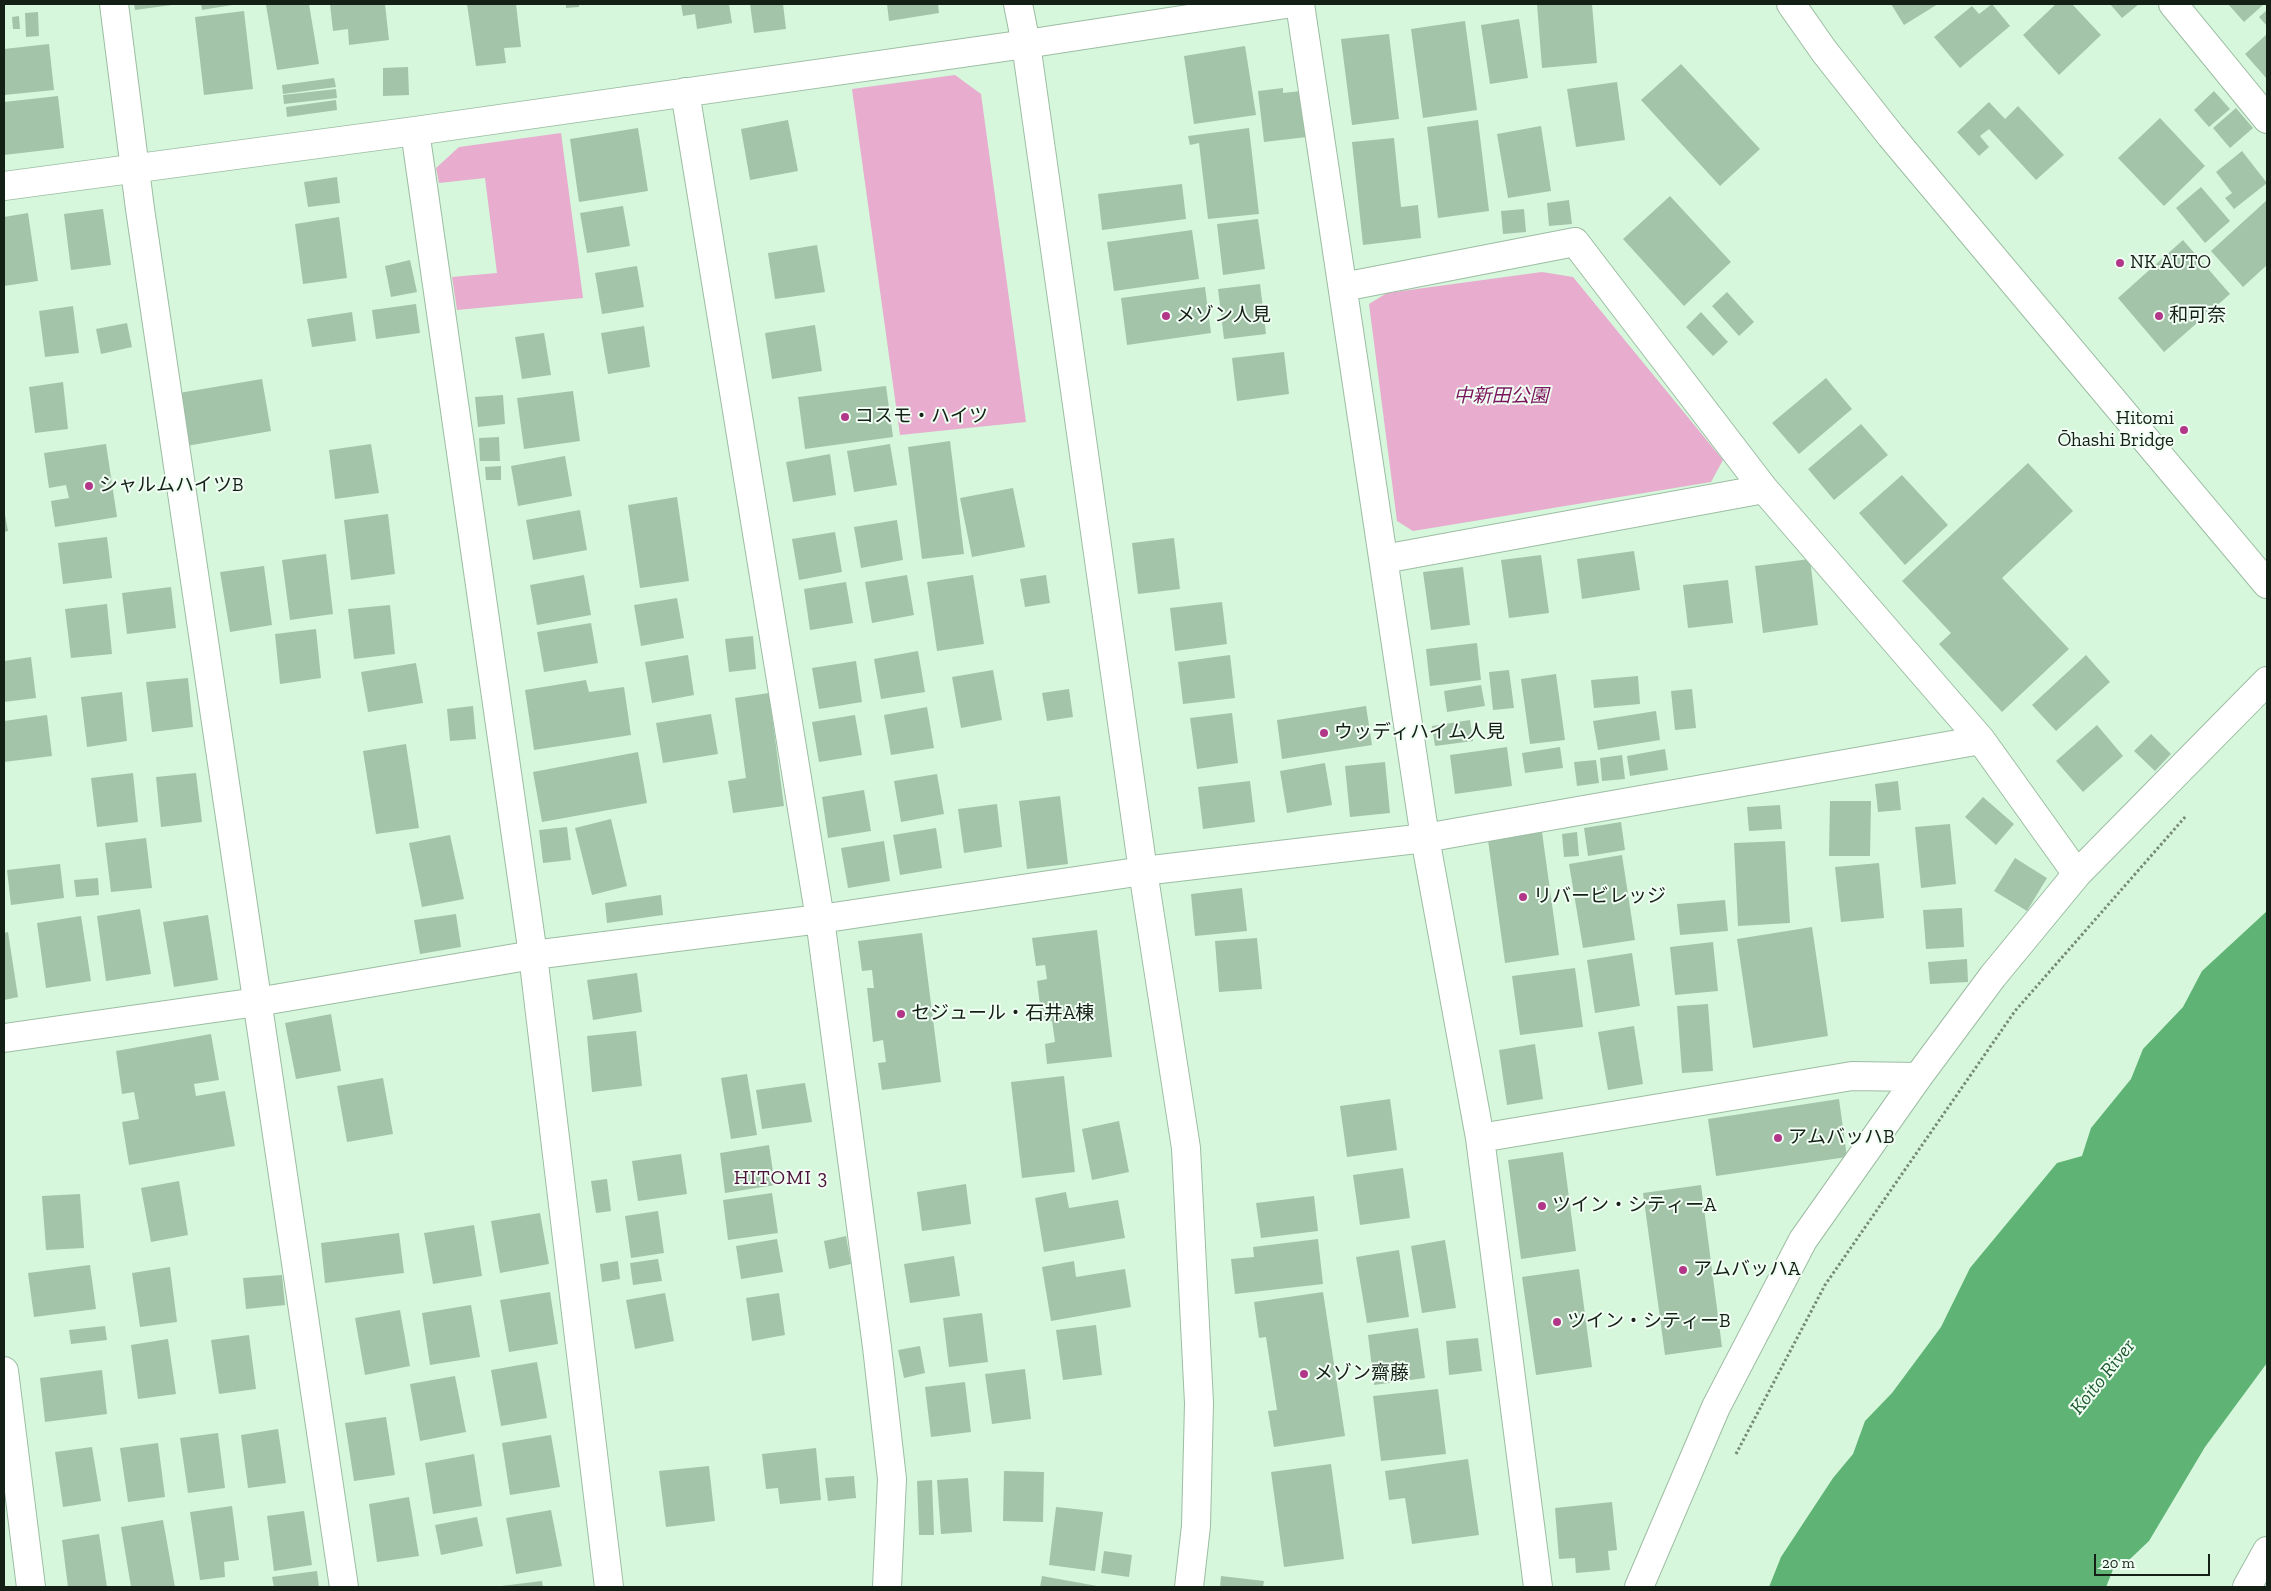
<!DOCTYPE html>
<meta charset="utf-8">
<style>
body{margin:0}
#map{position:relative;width:2271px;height:1591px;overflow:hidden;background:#d6f7dc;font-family:"Zilla Slab",serif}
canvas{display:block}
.frame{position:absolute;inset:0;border:5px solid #142016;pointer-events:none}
.scale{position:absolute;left:2094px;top:1554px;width:116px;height:22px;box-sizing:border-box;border:2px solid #142016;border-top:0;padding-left:6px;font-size:15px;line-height:18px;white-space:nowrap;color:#142016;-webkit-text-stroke:4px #f1fef3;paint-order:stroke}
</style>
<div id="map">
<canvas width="2271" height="1591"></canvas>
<div class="frame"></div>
<div class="scale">20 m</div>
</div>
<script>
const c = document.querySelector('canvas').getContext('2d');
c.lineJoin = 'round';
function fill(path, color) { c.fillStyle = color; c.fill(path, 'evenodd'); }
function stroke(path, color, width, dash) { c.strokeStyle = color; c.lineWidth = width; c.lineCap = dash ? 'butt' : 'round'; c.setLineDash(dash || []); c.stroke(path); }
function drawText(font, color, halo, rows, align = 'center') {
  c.font = font + ' "Zilla Slab","Noto Sans JP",serif'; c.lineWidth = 4; c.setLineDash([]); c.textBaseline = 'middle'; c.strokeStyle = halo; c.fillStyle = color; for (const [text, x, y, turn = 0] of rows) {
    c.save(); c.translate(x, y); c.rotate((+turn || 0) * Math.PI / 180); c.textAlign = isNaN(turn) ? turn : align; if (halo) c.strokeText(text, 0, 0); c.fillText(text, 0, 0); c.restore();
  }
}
fill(new Path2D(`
 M955,75L981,94L1026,422L900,435L852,89Z
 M561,133L583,298L457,310L452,277L497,273L485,178L439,183L436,168L459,147Z
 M1542,272L1573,277L1723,460L1711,482L1413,531L1397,521L1369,304L1387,293Z`), '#e7acce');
fill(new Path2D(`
 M2267,911V1363L2205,1447L2149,1541L2129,1560L2116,1562L2106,1587H1769L1781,1557L1833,1478L1853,1454L1865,1421L1892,1393L1941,1327L1970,1268L2057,1163L2082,1156L2091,1128L2131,1079L2143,1049L2183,1007L2202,971Z`), '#5fb374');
fill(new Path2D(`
 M134,4H172V5L135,10Z
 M201,4H232V5L202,10Z
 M275,4H309L319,64L277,70L266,5Z
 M330,4H385L389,40L349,45L348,29L333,31Z
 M467,4H516L521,47L504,48L506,63L476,66Z
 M566,4H579V7L566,8Z
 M681,4H729L732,23L697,29L695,14L683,16Z
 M750,4H783L786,29L754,33Z
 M887,4H938L939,13L889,21Z
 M1537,4H1592L1597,63L1542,68Z
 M1891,4H1938L1904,25Z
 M1992,4L2010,26L1960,68L1934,37L1972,6L1979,14Z
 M2056,4H2072L2101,35L2059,75L2023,35Z
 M2110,4H2139L2122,18Z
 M2228,4H2264L2244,22Z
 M2267,10V26L2259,17Z
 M244,11L253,89L204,95L195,17Z
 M38,12L39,36L26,37L25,13Z
 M19,16L20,29H13L12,17Z
 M1519,19L1528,78L1490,84L1481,25Z
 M1465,21L1477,110L1423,118L1411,29Z
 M1389,34L1399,119L1352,125L1341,39Z
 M2267,34V79L2245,54Z
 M49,44L54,90L4,95V49Z
 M1245,46L1256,115L1194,124L1184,56Z
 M1681,64L1760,149L1720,186L1641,100Z
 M408,67L409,95L383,96V68Z
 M334,78L336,87L283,94L282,85Z
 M1617,82L1625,140L1576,147L1567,89Z
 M1283,88V93L1301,91L1307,137L1264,142L1258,91Z
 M336,89L337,98L284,104L283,95Z
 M2214,91L2230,109L2209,127L2194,110Z
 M58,96L64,148L4,155V102Z
 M336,100L337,110L287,117L286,107Z
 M1989,102L2005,119L2018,106L2064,155L2036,180L1989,129L1980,136L1989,147L1979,156L1957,132Z
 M2236,108L2253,128L2230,148L2213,128Z
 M2160,118L2205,166L2164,206L2118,158Z
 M788,120L798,171L750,180L741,129Z
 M1478,120L1489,211L1438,218L1427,127Z
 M1541,126L1551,191L1508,198L1497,134Z
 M638,128L648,191L579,202L570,139Z
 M1249,128L1259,214L1208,219L1199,143L1190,145L1188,136Z
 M1394,138L1401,207L1418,205L1421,238L1363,245L1352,142Z
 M2242,151L2267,183L2234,209L2225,198L2232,193L2216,172Z
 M337,177L340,203L308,207L304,182Z
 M1182,184L1186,219L1102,230L1098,194Z
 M2201,187L2230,221L2205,243L2176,208Z
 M1670,196L1731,262L1684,306L1623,239Z
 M1569,200L1572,224L1549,226L1547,203Z
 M2267,200V265L2243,287L2211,251Z
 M623,206L630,246L587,253L580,213Z
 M103,209L111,265L71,270L64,214Z
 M1524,209L1526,232L1503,234L1501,211Z
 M28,213L38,281L4,286V217Z
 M339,217L347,278L303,284L295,224Z
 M1258,219L1265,269L1223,275L1217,224Z
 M1192,230L1199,279L1114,291L1107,242Z
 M2183,240L2230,294L2164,352L2118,298Z
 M817,245L825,292L775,299L768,253Z
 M410,260L417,292L391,297L385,266Z
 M637,266L644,307L602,314L595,273Z
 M1260,284L1266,334L1224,339L1218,289Z
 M1205,287L1211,333L1127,345L1121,298Z
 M1727,292L1754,322L1739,336L1712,306Z
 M416,304L420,333L376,339L372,310Z
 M73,306L79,353L45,357L39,311Z
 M352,312L356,341L312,347L307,319Z
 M1701,312L1728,342L1713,356L1686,327Z
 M127,323L132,347L101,354L96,329Z
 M815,325L822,371L772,379L765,333Z
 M644,326L650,367L608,374L601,333Z
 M544,333L551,375L522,379L515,337Z
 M1284,352L1289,394L1237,401L1232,358Z
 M1826,378L1852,409L1799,454L1772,423Z
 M262,379L271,431L181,447L173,394Z
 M63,382L68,429L35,433L29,387Z
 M886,386L893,437L805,449L798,397Z
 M573,391L580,441L524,449L517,398Z
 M503,395L505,424L478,427L475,397Z
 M1861,424L1888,455L1834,500L1808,469Z
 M499,437L500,461H480L479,438Z
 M950,441L964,554L922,559L908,447Z
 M106,444L117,517L55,527L51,501L69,498L66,485L49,488L44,453Z
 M371,444L379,493L335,499L329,450Z
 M890,444L897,485L854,492L847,451Z
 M830,454L836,495L793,502L786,462Z
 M565,456L572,496L518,506L511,466Z
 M2028,463L2073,511L2002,578L2069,649L2002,712L1939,644L1951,633L1902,581Z
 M501,466V480H486L485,467Z
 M1902,475L1948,525L1905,565L1859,513Z
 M1013,488L1025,547L972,557L960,498Z
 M677,497L689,581L640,588L628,505Z
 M4,509L8,531L4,532Z
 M580,510L587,550L533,560L526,520Z
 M388,514L395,574L351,580L344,520Z
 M897,520L903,560L861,568L854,527Z
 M835,532L842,572L799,580L792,539Z
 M107,537L112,578L63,584L58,543Z
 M1174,538L1180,589L1138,594L1132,543Z
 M1634,551L1640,590L1582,599L1577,559Z
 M326,554L333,614L290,620L282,560Z
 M1541,555L1549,613L1509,618L1501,560Z
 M1810,559L1818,625L1763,633L1755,566Z
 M264,566L272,625L230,632L220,572Z
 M1463,567L1470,625L1431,630L1423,572Z
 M584,575L591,615L537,625L530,585Z
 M907,575L914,615L872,623L865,582Z
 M973,575L984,644L937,651L927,582Z
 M1046,575L1050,603L1025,607L1020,579Z
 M1728,580L1733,623L1688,628L1683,585Z
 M846,582L853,623L810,630L804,589Z
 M171,587L176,628L127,634L122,593Z
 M677,598L684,638L641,646L634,605Z
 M1222,602L1227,644L1175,651L1170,608Z
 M107,604L112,654L71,658L65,609Z
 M390,605L395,654L354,659L348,609Z
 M591,623L598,663L544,672L537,632Z
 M316,629L321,678L280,684L275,634Z
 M753,636L756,669L729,672L725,639Z
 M1477,643L1481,680L1430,686L1426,649Z
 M918,651L925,692L881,699L874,659Z
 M688,655L694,695L652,703L645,662Z
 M1230,655L1235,698L1183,704L1178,662Z
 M2086,655L2110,682L2056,731L2032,705Z
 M31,657L36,698L4,702V661Z
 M856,661L862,702L819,709L812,668Z
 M416,663L423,703L368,712L361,672Z
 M993,670L1002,720L961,728L952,677Z
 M1509,670L1514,708L1493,710L1489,672Z
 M1556,674L1565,740L1530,744L1521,679Z
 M1638,676L1640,704L1594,708L1591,680Z
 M188,678L193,727L152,732L146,682Z
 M586,680L589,692L624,687L631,735L534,750L525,690Z
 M1481,685L1485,706L1447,712L1444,691Z
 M1069,689L1073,717L1047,721L1042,693Z
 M1692,689L1696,728L1675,730L1671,691Z
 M122,692L127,741L87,747L81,697Z
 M769,693L784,806L733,813L728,781L746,778L735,698Z
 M473,706L476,739L450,741L447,709Z
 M1366,706L1372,745L1282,759L1277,720Z
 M927,707L934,748L891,755L884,715Z
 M1656,711L1660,740L1598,750L1593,721Z
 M1232,713L1238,763L1197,769L1190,718Z
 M711,714L718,754L663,763L656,723Z
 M47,715L52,756L4,762V721Z
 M855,715L862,755L819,762L812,722Z
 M1470,720L1473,741L1435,746L1432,726Z
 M2097,725L2123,756L2083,792L2056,761Z
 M2151,734L2171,754L2155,771L2134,751Z
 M406,744L419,828L376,834L363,751Z
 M1507,747L1512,786L1455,794L1450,755Z
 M1560,747L1563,768L1525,773L1522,753Z
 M1665,749L1668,770L1630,776L1627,756Z
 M638,752L647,803L542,822L533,772Z
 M1622,755L1625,779L1602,781L1600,758Z
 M1596,760L1599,783L1577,786L1574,762Z
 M1385,762L1390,813L1350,817L1345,766Z
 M1325,763L1332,805L1287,813L1280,771Z
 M133,773L138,822L97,827L91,778Z
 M196,773L202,822L161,827L156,777Z
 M937,774L944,814L901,822L894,781Z
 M1250,781L1255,822L1203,829L1198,787Z
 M1898,781L1901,810L1878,812L1875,784Z
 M864,790L871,831L828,838L822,797Z
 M1060,796L1068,864L1027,869L1019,801Z
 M1983,797L2014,824L1996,845L1965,817Z
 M1830,801H1871L1870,856H1829Z
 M997,804L1002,847L964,853L958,809Z
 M1780,805L1782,829L1749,831L1747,807Z
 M611,819L627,886L592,895L575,828Z
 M1621,822L1625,850L1588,856L1584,828Z
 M1950,824L1956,884L1921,888L1915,827Z
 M567,827L571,860L543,863L539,830Z
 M936,828L942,868L900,875L893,835Z
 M1542,832L1559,955L1505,963L1488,840Z
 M1577,832L1579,856L1564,857L1562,834Z
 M450,835L464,899L422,907L409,843Z
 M146,838L152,888L111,892L105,843Z
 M884,841L890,881L848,888L841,848Z
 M1785,841L1790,923L1738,926L1734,843Z
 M1622,855L1635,940L1583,948L1569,864Z
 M2015,858L2047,878L2027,911L1994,891Z
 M1879,863L1884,918L1841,922L1835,867Z
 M60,864L64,898L11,905L7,870Z
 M98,878L99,895L76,897L74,880Z
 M1242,888L1247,931L1195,936L1191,894Z
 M661,895L663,915L607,923L605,903Z
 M1725,900L1728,931L1680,935L1677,904Z
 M1962,908L1964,947L1926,949L1923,910Z
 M140,909L151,974L106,981L97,916Z
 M456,914L461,947L420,954L414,920Z
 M208,915L218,980L174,987L163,922Z
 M81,916L91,981L46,988L37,923Z
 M1812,927L1828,1036L1753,1048L1737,939Z
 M1097,930L1112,1057L1047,1064L1045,1044L1055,1042L1052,1021L1042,1022L1037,981L1047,979L1045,965L1036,966L1032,938Z
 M8,932L18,997L4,1000V933Z
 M922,933L941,1082L882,1090L878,1063L886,1062L883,1040L873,1042L867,988H874L872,970L862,971L858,941Z
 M1257,938L1262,989L1219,992L1215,941Z
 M1713,942L1718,991L1675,995L1670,947Z
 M1632,953L1640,1006L1595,1013L1587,960Z
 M1967,959L1968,982L1930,984L1928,962Z
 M1575,968L1583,1027L1520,1035L1512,976Z
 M637,973L642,1012L593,1020L587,980Z
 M1708,1004L1713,1071L1682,1073L1677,1006Z
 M331,1014L341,1071L296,1079L285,1023Z
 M1634,1026L1643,1084L1608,1090L1598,1032Z
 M636,1031L642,1086L592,1092L587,1036Z
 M211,1034L219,1080L194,1084L196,1096L225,1091L235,1146L129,1165L122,1122L139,1119L134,1092L122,1094L116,1051Z
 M1535,1044L1543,1099L1507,1105L1499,1050Z
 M747,1074L757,1135L731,1139L721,1078Z
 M1064,1076L1075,1172L1022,1178L1011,1082Z
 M383,1078L393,1134L347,1142L337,1086Z
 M805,1083L812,1122L762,1129L756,1090Z
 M1390,1099L1397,1150L1347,1157L1340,1106Z
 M1839,1099L1847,1157L1716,1176L1708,1119Z
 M1119,1121L1129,1172L1092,1180L1082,1129Z
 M769,1145L775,1185L725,1193L720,1153Z
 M1563,1152L1576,1251L1521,1259L1508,1160Z
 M681,1154L687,1194L638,1201L632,1161Z
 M1403,1168L1410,1218L1360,1225L1353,1175Z
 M607,1179L611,1211L596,1213L591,1181Z
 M179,1181L188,1235L151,1242L141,1188Z
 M966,1184L971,1224L922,1231L917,1192Z
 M1701,1185L1722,1347L1665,1355L1643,1193Z
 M1066,1192L1069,1208L1118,1200L1125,1238L1044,1252L1035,1198Z
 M772,1193L778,1233L728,1240L723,1200Z
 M80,1194L84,1248L46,1250L42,1196Z
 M1314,1196L1318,1231L1261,1238L1256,1203Z
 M658,1211L664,1253L631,1258L625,1216Z
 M540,1213L549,1264L500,1273L491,1221Z
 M474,1225L482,1276L433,1284L424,1233Z
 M399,1233L404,1273L325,1283L321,1243Z
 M846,1236L851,1264L829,1269L824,1241Z
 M777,1239L783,1272L741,1279L736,1246Z
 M1318,1239L1323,1284L1235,1294L1231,1259L1254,1257L1253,1247Z
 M1445,1240L1456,1308L1422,1313L1411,1246Z
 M1399,1250L1409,1317L1367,1323L1356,1257Z
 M954,1256L960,1296L910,1303L904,1264Z
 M658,1259L662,1281L633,1285L630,1263Z
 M618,1261L620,1279L602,1282L600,1264Z
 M1074,1261L1076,1277L1125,1269L1131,1307L1051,1321L1042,1267Z
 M90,1265L96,1309L34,1317L28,1273Z
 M170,1267L177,1322L140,1327L132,1273Z
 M1579,1269L1592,1367L1536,1375L1522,1277Z
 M282,1275L285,1305L246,1309L243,1278Z
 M550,1292L558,1344L509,1352L500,1300Z
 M1323,1292L1345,1436L1274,1447L1268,1411L1277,1410L1266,1337L1259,1338L1254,1302Z
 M665,1293L674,1341L635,1349L626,1300Z
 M779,1293L785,1335L752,1341L746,1298Z
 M471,1305L480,1357L430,1365L422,1313Z
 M400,1310L410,1366L365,1375L355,1318Z
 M982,1313L988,1362L949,1367L943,1318Z
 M1096,1325L1102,1375L1063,1380L1056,1330Z
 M105,1326L107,1340L71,1344L69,1330Z
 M1418,1328L1425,1378L1374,1385L1368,1335Z
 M249,1335L256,1389L219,1394L211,1340Z
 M1478,1338L1482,1371L1449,1375L1446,1341Z
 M168,1339L176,1394L138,1399L131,1345Z
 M920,1346L925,1373L904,1378L898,1350Z
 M537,1362L547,1418L501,1426L491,1370Z
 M1025,1369L1031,1419L992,1424L985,1374Z
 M102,1370L107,1414L45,1422L40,1378Z
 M455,1376L466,1432L420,1441L410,1384Z
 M965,1382L971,1432L931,1437L925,1387Z
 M1438,1389L1446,1454L1381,1461L1373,1396Z
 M386,1417L395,1475L354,1481L345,1423Z
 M278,1429L286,1483L248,1488L241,1435Z
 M218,1433L225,1488L188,1493L180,1438Z
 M551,1435L560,1487L510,1495L502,1443Z
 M158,1443L165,1497L128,1502L120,1448Z
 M92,1447L101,1501L63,1507L55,1452Z
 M816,1448L821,1500L780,1504L778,1488L766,1489L762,1454Z
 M474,1454L482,1506L433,1514L425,1463Z
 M1468,1459L1479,1535L1412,1544L1405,1498L1389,1500L1385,1471Z
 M1331,1464L1344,1559L1284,1567L1271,1472Z
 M709,1466L715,1521L666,1527L659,1471Z
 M1004,1471L1044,1472L1043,1522L1003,1521Z
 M854,1476L856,1498L828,1501L825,1478Z
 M968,1478L972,1532L941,1534L937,1480Z
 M932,1480L934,1535H919L917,1481Z
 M409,1497L419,1556L377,1562L369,1504Z
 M1612,1502L1617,1550L1608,1551L1610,1570L1576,1573L1575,1558L1559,1559L1555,1508Z
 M232,1506L239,1560L224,1562L225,1577L200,1580L190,1512Z
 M1056,1507L1103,1512L1095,1571L1049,1565Z
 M551,1510L562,1566L516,1574L506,1518Z
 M304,1511L312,1565L274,1571L267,1516Z
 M477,1517L483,1546L441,1555L435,1525Z
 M163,1520L175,1587H131L121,1527Z
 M99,1534L107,1587H68L62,1540Z
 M1104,1551L1132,1555L1129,1577L1101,1573Z
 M317,1571L319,1587H274L272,1577Z
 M1042,1576L1097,1586V1587H1040Z
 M1221,1576L1264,1581L1263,1587H1220Z
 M542,1581L543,1587H502L501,1586Z`), '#a4c4aa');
const street = new Path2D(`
 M114,4L140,209L344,1587
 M1300,4L1425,838L1480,1138L1538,1587
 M2173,4L2267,119
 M685,92L820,919L877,1347L892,1479L887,1587
 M415,131L533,955L609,1587
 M4,186L415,131L1026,44L1286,4
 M1343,287L1575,242L1764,489L1981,740L2077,874
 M1384,559L1764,489
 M4,1038L257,1002L533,955L820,919L1143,871L1425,838L1981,740
 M1480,1138L1852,1076L1918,1077
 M4,1371L31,1587
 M1639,1587L1716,1407L1803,1240L1918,1077L1993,976L2077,874L2267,681
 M2247,1587L2267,1551`);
const secondary = new Path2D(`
 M1018,4L1026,44L1143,871L1186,1148L1199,1403L1196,1526L1189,1587
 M1791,4L1824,51L1891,136L2267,584`);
stroke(street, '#9dbda3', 30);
stroke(secondary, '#9dbda3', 30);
stroke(new Path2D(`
 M1736,1454L1825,1285L2015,1011L2186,816`), '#758b78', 3, [2.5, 2.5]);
stroke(street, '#fff', 28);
stroke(secondary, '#fff', 28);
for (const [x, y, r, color] of [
 [2120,263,5,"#b23789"],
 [1166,316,5,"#b23789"],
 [2159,316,5,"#b23789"],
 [845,417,5,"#b23789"],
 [2184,430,5,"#b23789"],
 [89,486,5,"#b23789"],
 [1324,733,5,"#b23789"],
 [1523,897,5,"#b23789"],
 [901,1014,5,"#b23789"],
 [1778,1138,5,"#b23789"],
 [1542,1206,5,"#b23789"],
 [1683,1270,5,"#b23789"],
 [1557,1322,5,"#b23789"],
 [1304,1374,5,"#b23789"]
]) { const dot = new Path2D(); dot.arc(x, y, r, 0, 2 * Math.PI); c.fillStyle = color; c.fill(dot); stroke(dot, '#f1fef3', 2); }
drawText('19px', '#142016', '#f1fef3', [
 ["NK AUTO",2130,263],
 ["メゾン人見",1176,316],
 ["和可奈",2169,316],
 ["コスモ・ハイツ",855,417],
 ["Hitomi",2174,419,"right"],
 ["Ōhashi Bridge",2174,441,"right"],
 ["シャルムハイツB",99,486],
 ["ウッディハイム人見",1334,733],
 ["リバービレッジ",1533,897],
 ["セジュール・石井A棟",911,1014],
 ["アムバッハB",1788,1138],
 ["ツイン・シティーA",1552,1206],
 ["アムバッハA",1693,1270],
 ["ツイン・シティーB",1567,1322],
 ["メゾン齋藤",1314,1374]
], 'left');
drawText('italic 19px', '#7a145c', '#f1fef3', [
 ["中新田公園",1501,397]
]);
c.letterSpacing = '1px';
drawText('20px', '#4d123a', '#f1fef3', [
 ["HITOMI 3",781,1178]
]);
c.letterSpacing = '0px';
drawText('italic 20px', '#1e5930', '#f1fef3', [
 ["Koito River",2103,1377,-51]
]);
</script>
